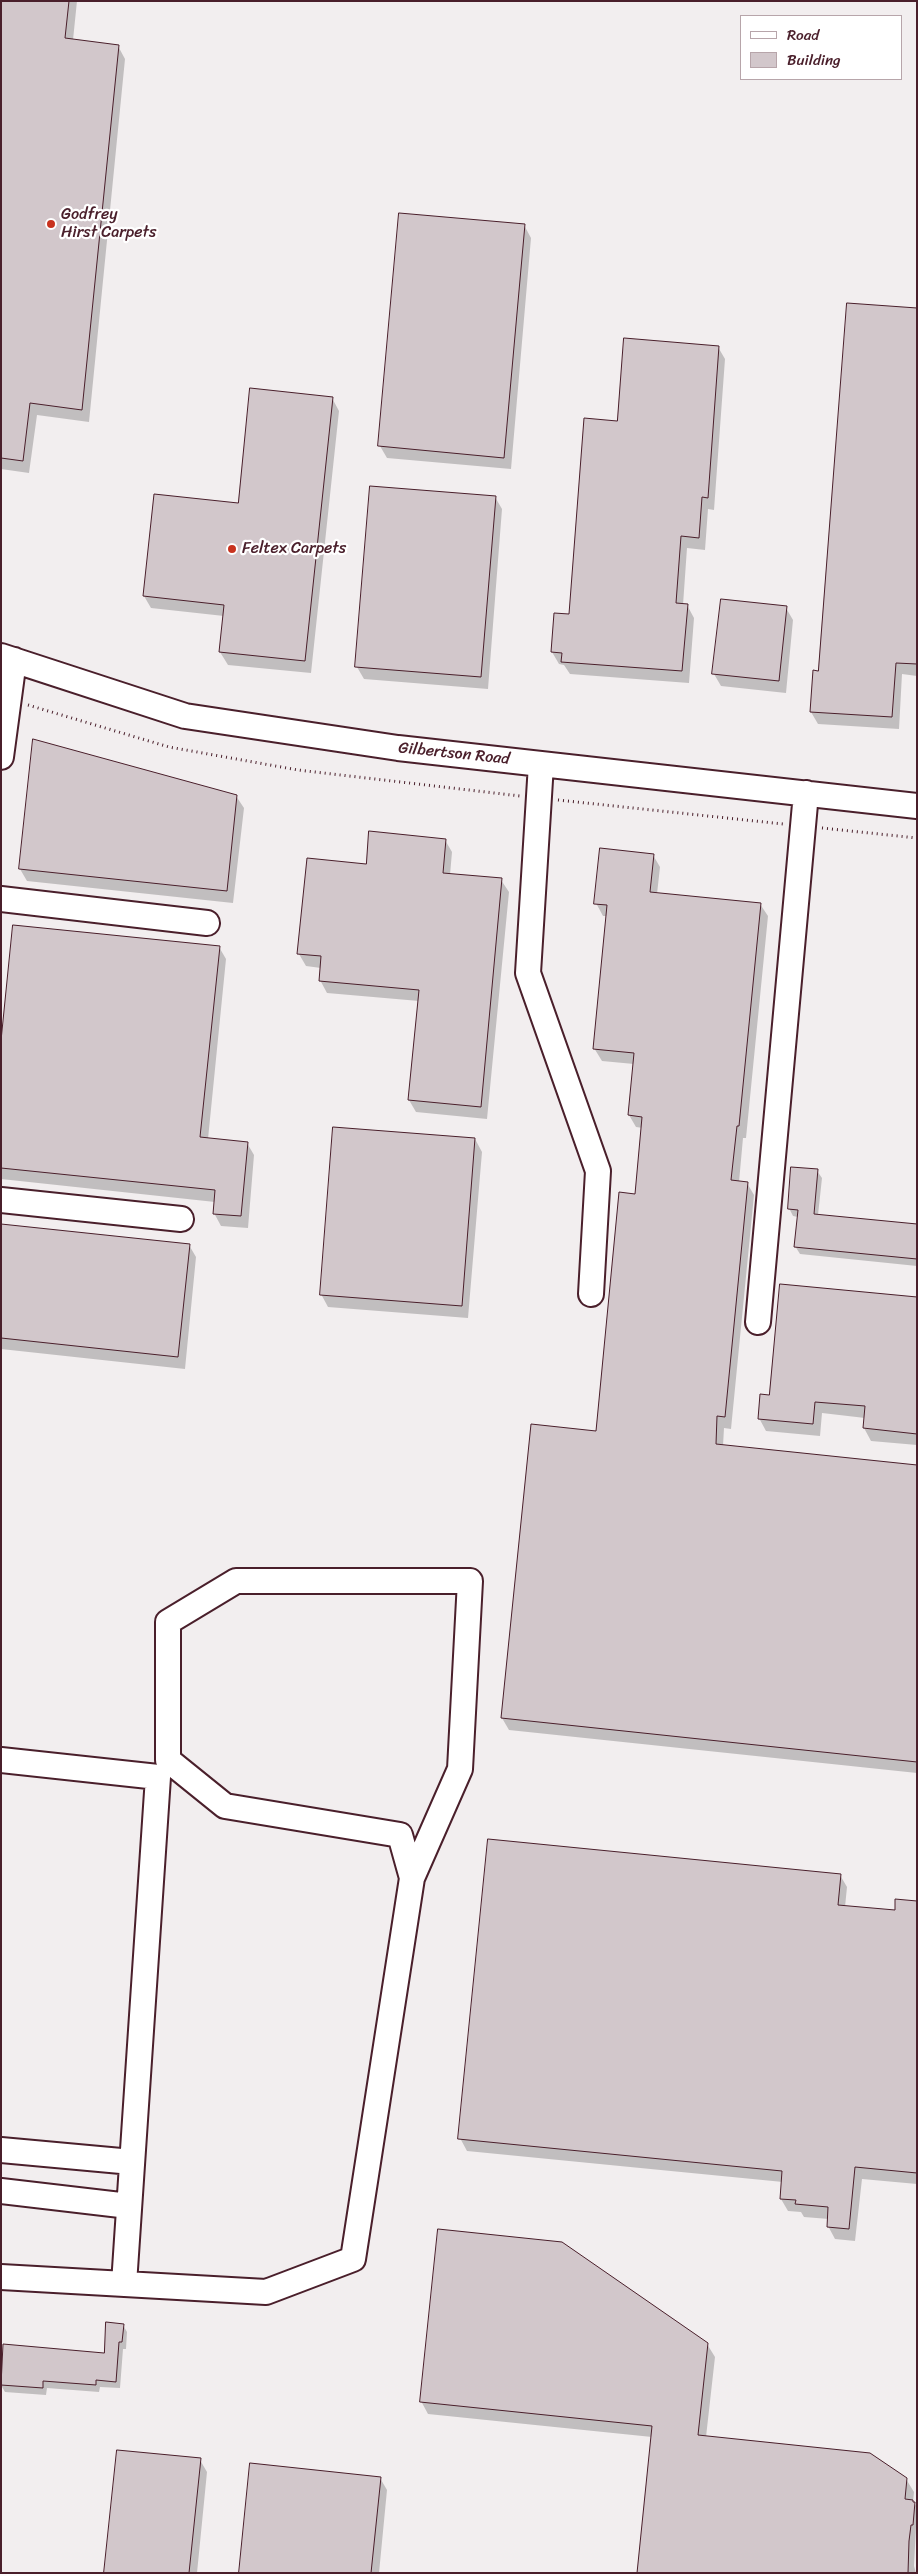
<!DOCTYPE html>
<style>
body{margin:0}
#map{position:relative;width:918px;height:2574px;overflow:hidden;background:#fff;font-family:Sriracha,sans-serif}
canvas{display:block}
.frame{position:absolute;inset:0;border:2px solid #4a1f2b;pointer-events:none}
.legend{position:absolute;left:740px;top:15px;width:162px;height:65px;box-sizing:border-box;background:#fff;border:1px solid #b7a5aa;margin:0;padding:6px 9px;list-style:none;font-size:15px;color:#4a1f2b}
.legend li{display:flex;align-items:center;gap:10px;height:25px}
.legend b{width:25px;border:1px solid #b7a5aa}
</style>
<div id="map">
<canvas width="918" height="2574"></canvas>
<div class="frame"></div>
<ul class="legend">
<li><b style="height:6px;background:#fff"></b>Road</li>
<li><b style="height:14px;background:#d2c7cb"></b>Building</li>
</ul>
</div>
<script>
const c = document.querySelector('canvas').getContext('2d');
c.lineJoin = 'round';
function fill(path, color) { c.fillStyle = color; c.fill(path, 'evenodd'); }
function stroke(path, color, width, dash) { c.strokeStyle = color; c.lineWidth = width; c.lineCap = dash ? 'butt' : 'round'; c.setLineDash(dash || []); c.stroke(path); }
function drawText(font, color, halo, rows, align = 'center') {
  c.font = font + ' Sriracha,sans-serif'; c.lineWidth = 4.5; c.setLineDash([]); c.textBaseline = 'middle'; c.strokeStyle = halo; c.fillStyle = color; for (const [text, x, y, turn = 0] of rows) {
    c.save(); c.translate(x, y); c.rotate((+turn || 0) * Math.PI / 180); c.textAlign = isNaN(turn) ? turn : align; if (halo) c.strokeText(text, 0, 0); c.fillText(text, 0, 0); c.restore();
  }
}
fill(new Path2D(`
 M1,1H917V2573H1ZM742,16H902V79H742Z`), '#f2eeef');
fill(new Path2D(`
 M1,1H77L73,40L118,46L125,59L89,422L37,415L29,473L1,469Z
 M524,225L531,238L511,469L387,458L380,446Z
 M917,309V676L902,674L899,729L818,724L811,712L820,672Z
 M718,347L725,359L714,510L708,509L705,550L687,548L683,605H687L694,618L689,683L570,674L564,665L559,664L552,652L570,615L618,423Z
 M332,398L339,411L311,673L228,665L220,652L224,616L151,608L144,596L239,504Z
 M495,497L502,509L488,689L364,679L357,667Z
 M786,608L793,620L786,693L721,686L714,674Z
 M236,796L244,808L233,903L27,881L20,869Z
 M445,840L452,852L450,875L501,880L509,892L487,1119L416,1112L409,1100L419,1001L327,993L320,980L321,968L306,966L299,954L368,865Z
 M653,855L660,867L657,894L760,904L768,916L746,1138H743L739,1182L747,1183L754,1195L731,1429L724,1428L723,1446L917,1466V1773L509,1730L502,1718L597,1433L636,1195L643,1128L636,1127L629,1115L634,1064L602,1061L594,1048L607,916H603L596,903Z
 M219,947L226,959L208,1139L247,1143L254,1155L248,1228L221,1226L214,1213L215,1202L1,1179V1051Z
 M475,1139L482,1152L468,1318L328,1307L321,1294Z
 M817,1171L822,1178L818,1215L916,1225L917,1215V1266L800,1254L795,1246L798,1217L793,1216L789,1208Z
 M1,1225L189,1245L196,1257L185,1369L1,1349Z
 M917,1298V1445L871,1441L864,1428L865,1418L822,1413L820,1436L766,1431L759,1418L770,1396Z
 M840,1875L847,1887L845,1907L896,1912L917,1903V2184L862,2179L855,2241L835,2239L828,2226L829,2219L804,2217L801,2212L788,2211L781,2199L783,2182L467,2151L460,2138Z
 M123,2325L127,2332L126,2349H123L120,2388L100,2387L99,2392L47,2388L46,2395L5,2392L1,2385L4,2346L105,2354Z
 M707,2344L715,2357L706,2437L906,2479L914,2492L913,2502L917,2507L914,2566L916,2573H638L652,2437L428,2414L421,2401Z
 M200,2460L207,2472L197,2573H106Z
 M380,2478L387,2490L379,2573H240Z`), '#0003');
const building = new Path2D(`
 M1,1H69L65,38L119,45L82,410L30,403L23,461L1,458Z
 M399,213L525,224L504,458L378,446Z
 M847,303L917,308V664L896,663L892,717L810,712L813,670L818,671Z
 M624,338L719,346L708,498L702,497L699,538L681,536L676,603L688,604L682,671L561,662L562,653L551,652L554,613L569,614L584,418L617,421Z
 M250,388L333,397L305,661L219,652L224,605L143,596L154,494L238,503Z
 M370,486L496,496L481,677L355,667Z
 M721,599L787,606L779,681L712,674Z
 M33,739L237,795L227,891L19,869Z
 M369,831L446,839L443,873L502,878L481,1107L408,1100L419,990L319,981L321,956L297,954L307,858L366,864Z
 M600,848L654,854L650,892L761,903L739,1126H737L731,1180L748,1182L725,1417L717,1416L716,1444L917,1465V1762L501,1718L531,1424L596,1431L619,1192L635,1194L642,1117L628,1115L634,1053L593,1049L607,905L594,904Z
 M13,925L220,946L200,1137L248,1142L241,1216L213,1214L215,1190L1,1168V1041Z
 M333,1127L475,1138L462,1306L320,1295Z
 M791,1167L818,1169L814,1214L917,1224V1259L794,1247L798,1210L788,1209Z
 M1,1224L190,1244L178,1357L1,1338Z
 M780,1284L917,1297V1434L863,1428L865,1406L815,1402L813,1424L758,1419L760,1394L769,1395Z
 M488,1839L841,1874L838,1905L895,1910V1899L917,1901V2173L855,2167L849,2229L827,2227L828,2207L795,2204L796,2200L780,2199L782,2171L458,2139Z
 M438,2229L562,2242L708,2343L698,2435L870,2453L907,2478L905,2499L913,2500V2502H915L913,2525H911L909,2541L908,2573H637L652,2426L420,2402Z
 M106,2322L124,2324L122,2342H119L116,2382L96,2380V2385L43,2381V2388L1,2385L3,2344L104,2353Z
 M117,2450L201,2458L189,2573H104Z
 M250,2463L381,2477L371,2573H239Z`);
fill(building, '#d2c7cb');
stroke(building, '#4a1f2b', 1);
const minor = new Path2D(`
 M1,656L185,716L398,748L917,806
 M1,757L14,660
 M541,764L528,973L598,1171L591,1294
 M1,899L207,923
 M1,1200L181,1219
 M758,1322L806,793
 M1,1760L158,1777L124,2284
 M1,2150L132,2162
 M1,2191L129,2206
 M1,2277L266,2292L353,2259L412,1878L460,1769L470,1581H236L168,1622V1760L225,1806L400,1835L412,1878`);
stroke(minor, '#4a1f2b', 28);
stroke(new Path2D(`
 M28,705L169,747L298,770L520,796
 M558,800L783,824
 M822,828L917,838`), '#4a1f2b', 3, [1, 4]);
stroke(minor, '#fff', 24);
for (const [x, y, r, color] of [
 [51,224,5,"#c8321e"],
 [232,549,5,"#c8321e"]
]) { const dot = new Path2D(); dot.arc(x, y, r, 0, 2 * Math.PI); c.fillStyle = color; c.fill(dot); stroke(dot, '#fff', 2); }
drawText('16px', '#4a1f2b', '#fff', [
 ["Godfrey",61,215],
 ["Hirst Carpets",61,233],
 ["Feltex Carpets",242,549]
], 'left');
drawText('16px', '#4a1f2b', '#fff', [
 ["Gilbertson Road",454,754,6]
]);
</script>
